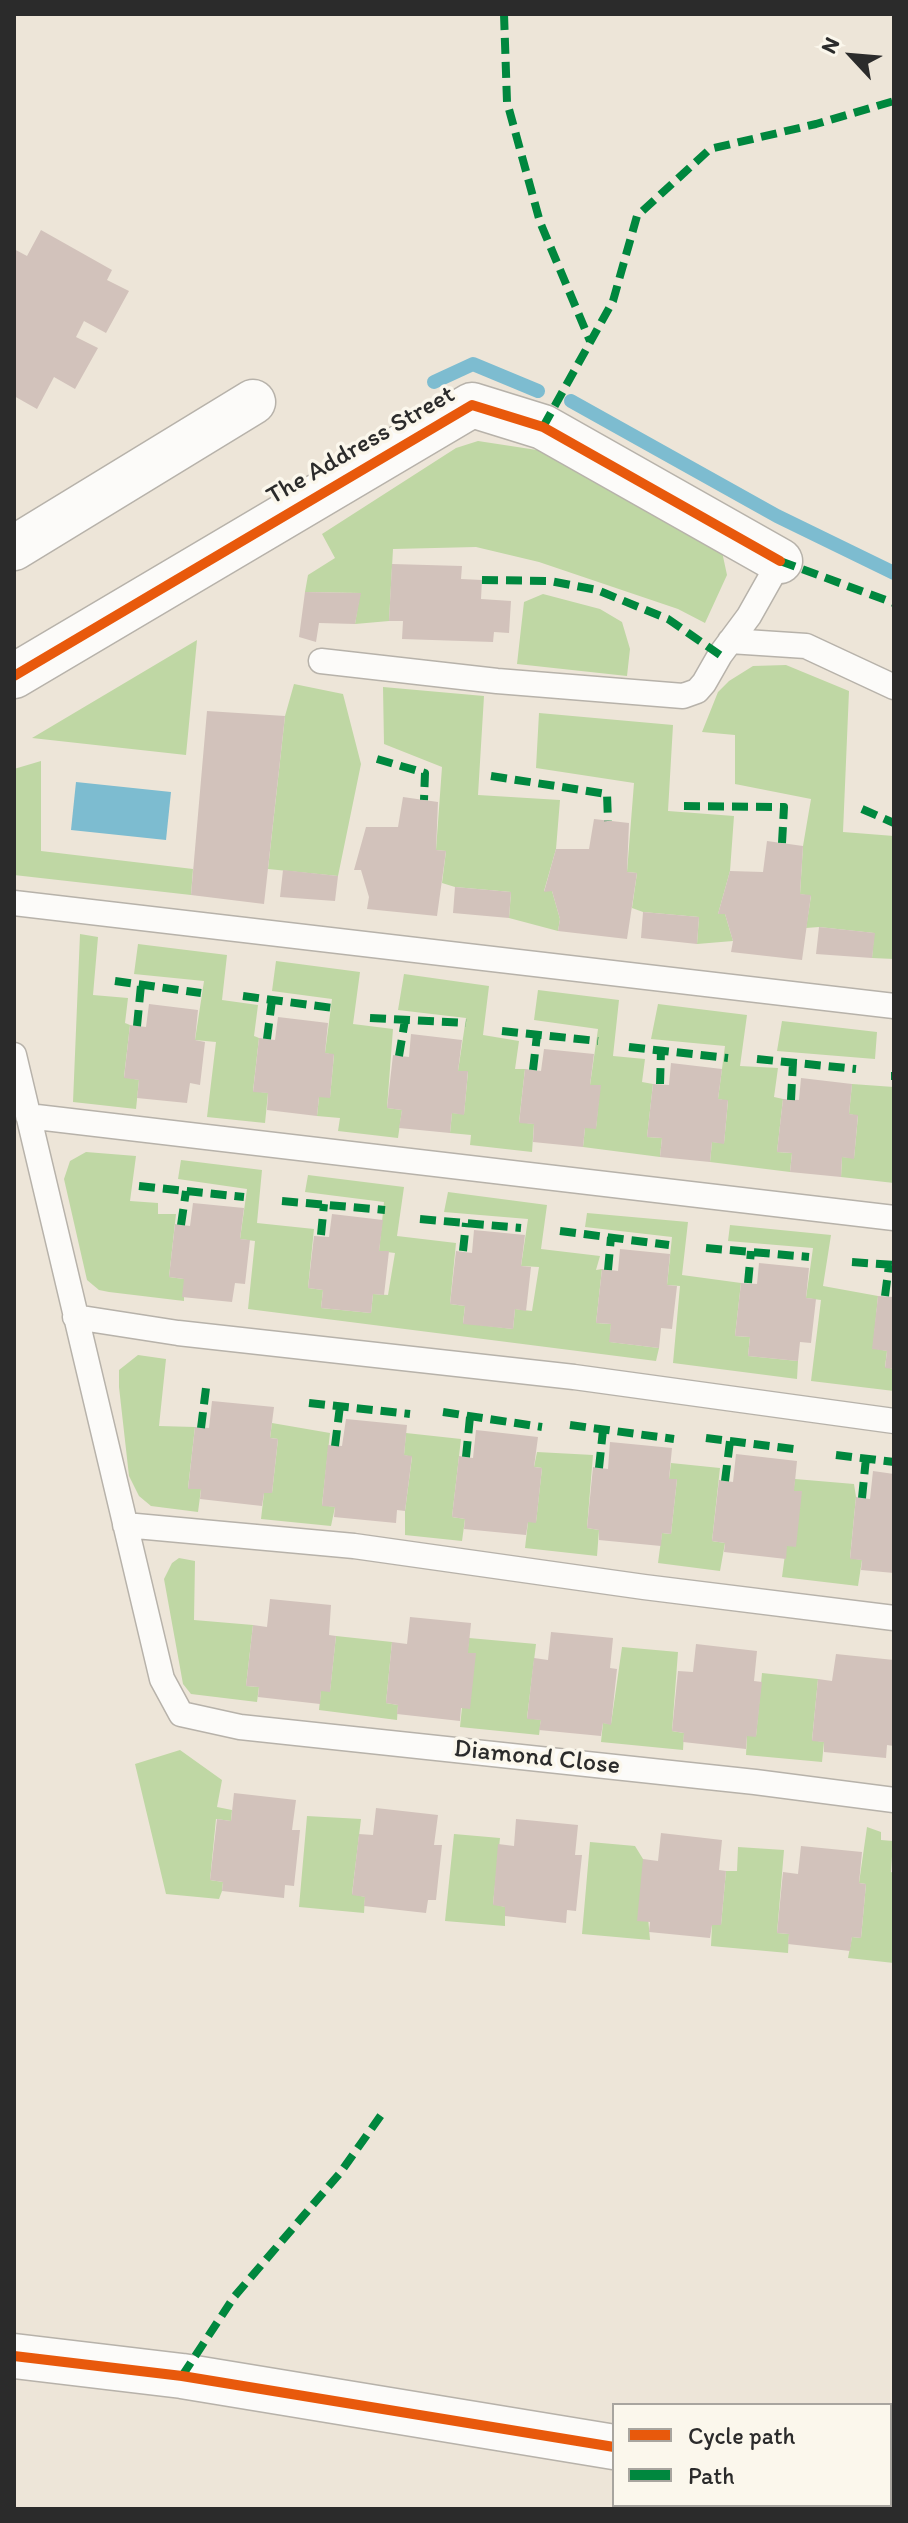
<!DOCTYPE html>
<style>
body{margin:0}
#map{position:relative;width:908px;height:2523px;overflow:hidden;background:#ede5d8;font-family:Itim,sans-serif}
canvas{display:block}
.frame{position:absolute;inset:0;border:16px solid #2b2b2b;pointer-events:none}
.legend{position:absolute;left:612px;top:2403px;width:280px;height:104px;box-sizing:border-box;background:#fbf7ec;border:2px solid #a8a59f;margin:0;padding:10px 14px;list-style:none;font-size:24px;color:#2b2b2b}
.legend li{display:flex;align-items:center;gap:16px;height:40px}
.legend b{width:40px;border:2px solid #a8a59f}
.north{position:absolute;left:812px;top:16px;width:80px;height:80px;-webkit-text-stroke:6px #fbf7ec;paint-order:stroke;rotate:296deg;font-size:22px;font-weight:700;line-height:32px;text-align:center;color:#2b2b2b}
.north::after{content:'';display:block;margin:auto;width:28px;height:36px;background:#2b2b2b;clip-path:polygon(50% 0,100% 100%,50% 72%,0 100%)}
</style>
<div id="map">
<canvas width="908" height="2523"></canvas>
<div class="frame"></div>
<ul class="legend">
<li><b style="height:10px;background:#e8590c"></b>Cycle path</li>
<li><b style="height:10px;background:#00873e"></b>Path</li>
</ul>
<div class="north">N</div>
</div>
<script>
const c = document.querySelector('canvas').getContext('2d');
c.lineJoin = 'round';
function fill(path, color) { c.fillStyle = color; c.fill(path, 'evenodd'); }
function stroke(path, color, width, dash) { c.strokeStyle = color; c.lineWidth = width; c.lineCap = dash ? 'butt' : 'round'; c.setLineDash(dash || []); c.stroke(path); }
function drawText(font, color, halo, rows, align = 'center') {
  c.font = font + ' Itim,sans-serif'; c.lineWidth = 7; c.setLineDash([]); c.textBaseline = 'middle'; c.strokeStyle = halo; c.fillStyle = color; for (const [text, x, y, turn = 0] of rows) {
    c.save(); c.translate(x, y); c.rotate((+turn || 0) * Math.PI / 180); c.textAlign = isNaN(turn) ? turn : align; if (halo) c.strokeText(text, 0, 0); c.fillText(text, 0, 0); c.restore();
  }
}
fill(new Path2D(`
 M478,441L550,452L721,547L727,575L705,623L678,609L539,562L476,547L393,549L389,621L355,624L360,593L305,592L308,575L335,558L322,534L456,448Z
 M543,594L600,609L622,622L630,649L627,676L517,664L524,602Z
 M197,640L186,755L32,738Z
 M786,665L849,691L843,832L894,836V959L872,958L874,933L819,927L806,928L811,896L800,894L803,846L811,799L735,784V735L702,732L718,692L729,681L753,666Z
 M294,684L343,694L361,764L338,876L268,869L285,716Z
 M383,687L484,696L478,795L560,800L556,849L544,891H552L560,919L558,931L509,918L511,892L455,887L442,883L446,851L436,850L442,767L384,744Z
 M539,713L673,725L668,811L734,816L730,871L718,914H725L733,941L697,944L699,917L643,912L632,908L637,873L627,872L634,783L536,768Z
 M41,761V851L193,869L191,895L14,875V769Z
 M80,934L98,937L93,995L128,998L125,1023L130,1025L124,1077L139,1080L136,1109L73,1102Z
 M138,944L227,955L222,1000L258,1005L254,1036L259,1038L253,1091L268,1093L265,1123L207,1117L216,1042L195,1040L204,981L134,974Z
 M276,961L360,972L353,1024L393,1029L387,1108L402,1110L398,1138L338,1131L340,1118L317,1116L319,1097H330L334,1055L325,1053L332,999L272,991Z
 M404,974L489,986L483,1035L519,1041L515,1069H525L519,1122L534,1124L532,1152L470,1145L471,1135L450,1133L452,1113L464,1114L468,1072L458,1071L466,1018L398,1010Z
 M538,990L619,1000L613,1056L645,1059L642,1082L653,1084L647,1137L662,1138L660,1157L583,1147L585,1128H596L600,1085H590L598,1029L534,1020Z
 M658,1004L747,1015L740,1066L778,1068L774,1097L783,1099L777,1152L792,1153L790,1172L710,1162L712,1142L724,1143L728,1101L718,1099L725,1046L651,1039Z
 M782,1021L877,1032L875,1059L777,1051Z
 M852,1084L894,1087V1183L841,1177L842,1157L854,1158L858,1116L849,1114Z
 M86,1152L136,1156L130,1201L158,1203V1214H176L169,1277L184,1279V1301L109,1292L99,1290L87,1280L64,1179L70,1161Z
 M181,1160L262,1170L257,1223L314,1229L308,1288L323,1290L321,1308L371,1313L373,1294L388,1295L395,1253L379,1251L384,1202L305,1192L308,1175L404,1187L397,1236L456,1243L450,1304L465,1306L463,1323L513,1329L515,1309L532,1311L539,1267L521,1266L528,1219L444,1212L448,1192L547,1205L541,1249L600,1256L596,1270L602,1269L596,1323L611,1324L610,1342L659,1348L656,1361L248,1309L255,1241L240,1239L247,1189L178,1179Z
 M587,1213L688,1222L682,1275L741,1283L735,1336L750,1337L748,1356L798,1361L797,1379L673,1363L680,1286L667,1285L672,1237L585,1227Z
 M730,1225L831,1235L823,1286L878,1296L873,1348L887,1351L885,1367L894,1369V1391L811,1381L821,1300L806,1298L813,1248L728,1241Z
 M138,1355L166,1359L159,1426L195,1427L188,1488L201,1489L198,1512L151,1506L139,1496L129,1476L119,1387V1370Z
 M272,1423L330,1433L322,1505L335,1507L331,1526L261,1519L264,1493H272L278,1439L270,1438Z
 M406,1433L461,1439L452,1517L465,1519L462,1541L405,1535V1511L412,1457L404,1455Z
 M537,1452L593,1455L587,1528L599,1530L597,1556L525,1548L528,1522H536L542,1468L534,1467Z
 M671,1463L720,1468L712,1541L725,1543L720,1571L658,1563L662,1533L671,1534L677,1479H669Z
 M795,1479L854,1484L856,1497L850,1558L862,1560L858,1586L782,1577Z
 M179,1558L195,1561L194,1620L253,1625L246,1686L259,1687L257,1702L191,1694L183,1684L164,1579L172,1563Z
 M336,1636L392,1642L386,1703L398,1705L397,1720L319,1710L321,1691H330Z
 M469,1638L536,1644L527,1718L541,1720L539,1735L460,1727Z
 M622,1647L678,1652L672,1731L684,1733L683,1750L601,1742L603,1723L611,1724Z
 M762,1673L818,1679L812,1740L824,1742L822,1762L746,1755L747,1736H756Z
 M180,1750L222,1780L217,1807L232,1810L231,1821L216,1819L210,1880L223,1882L222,1891L219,1899L166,1894L135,1764Z
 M307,1816L361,1819L352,1894L365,1897L364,1913L299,1907Z
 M867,1827L881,1832V1840L893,1841L891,1872L894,1873V1963L848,1958L852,1937L861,1938L866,1884L859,1883Z
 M454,1834L500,1838L493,1904L505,1907V1926L445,1921Z
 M590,1842L635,1846L643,1859L650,1940L582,1934Z
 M738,1847L784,1850L777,1933L789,1934L788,1953L711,1946L712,1925H721L726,1871H737Z`), '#bfd7a4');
fill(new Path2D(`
 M76,782L171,792L166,840L71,830Z`), '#7dbcd0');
stroke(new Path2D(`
 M434,382L473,364L538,391
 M571,401L777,516L894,573`), '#7dbcd0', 14);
fill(new Path2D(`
 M41,230L112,270L107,280L129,291L106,333L84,321L76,337L98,348L75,389L54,377L37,409L14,396V249L27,256Z
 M392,564L462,566L461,579L482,580L481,599L511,601L509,633L494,632L493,642L402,639L403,621H389Z
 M305,592L361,593L355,624L319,623L316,642L299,637Z
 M207,711L285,716L264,904L191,895Z
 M403,797L438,802L436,850L446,851L437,916L367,909L369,897L361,870H354L366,827H398Z
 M594,819L629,823L627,872L637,873L627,939L558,931L560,919L552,891L544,892L556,849H589Z
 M767,841L803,846L800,894L811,895L802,960L731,952L733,941L725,914H718L730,871L763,872Z
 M283,870L338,876L335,901L280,897Z
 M455,887L511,892L509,918L453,913Z
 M643,912L699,917L697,944L641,938Z
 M819,927L875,933L872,958L816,954Z
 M149,1004L198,1010L195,1040L205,1042L200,1085L190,1083L187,1103L137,1098L139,1080L124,1078L130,1025L146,1027Z
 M278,1017L328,1023L325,1053L334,1054L330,1098L319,1097L317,1116L267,1110L268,1093L253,1092L259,1038L275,1040Z
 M411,1034L462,1040L458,1071H468L464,1115L452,1113L450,1133L399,1128L402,1110L387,1108L393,1055L409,1057Z
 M544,1049L594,1054L590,1085H601L596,1129L585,1128L583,1147L533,1142L534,1124L519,1123L525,1069L541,1071Z
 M671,1063L722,1069L718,1099L728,1100L724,1144L712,1142L710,1162L660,1157L662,1138L647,1137L653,1084L669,1085Z
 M801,1078L852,1084L849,1114L858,1115L854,1159L842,1157L841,1177L790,1172L792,1153L777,1152L783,1099L799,1100Z
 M193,1203L244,1208L240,1239L250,1240L245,1284L235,1283L232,1302L182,1297L184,1279L169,1277L175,1224L190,1226Z
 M332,1214L383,1220L379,1251H389L384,1295L373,1294L371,1313L321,1308L323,1290L308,1288L314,1236L329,1237Z
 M474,1230L525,1235L521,1266L531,1267L526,1311L515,1309L513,1329L463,1324L465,1306L450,1304L456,1251L472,1253Z
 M620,1249L670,1254L667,1285L677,1286L672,1329L661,1328L659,1348L609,1342L611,1324L596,1323L602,1269L618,1271Z
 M759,1263L809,1268L806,1298L816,1299L811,1343L800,1342L798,1361L748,1356L750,1337L735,1336L741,1283L757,1284Z
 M878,1296L894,1297V1369L885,1368L887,1351L872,1349Z
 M212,1401L274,1407L270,1438L278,1439L272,1493H264L262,1506L200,1499L201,1489H188L195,1427L209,1428Z
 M346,1419L407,1425L404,1455L412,1456L405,1511L397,1510L396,1523L334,1517L335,1507L322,1506L328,1445L342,1446Z
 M476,1430L538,1437L534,1467L542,1468L536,1523L528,1522L526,1535L464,1529L465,1519L452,1517L459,1456L473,1458Z
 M610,1442L672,1448L669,1479H677L671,1534L662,1533L661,1546L599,1540V1530L587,1528L593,1467L608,1469Z
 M736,1454L797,1461L794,1491H802L796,1547L787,1546L786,1559L724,1552L725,1543L712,1541L719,1480L733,1482Z
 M873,1471L894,1474V1573L861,1570L862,1560L850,1559L856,1497L870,1499Z
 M270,1599L331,1605L329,1635L336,1636L330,1692L321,1691L320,1704L258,1697L259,1687L246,1686L253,1625L267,1627Z
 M410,1617L471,1623L468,1653H476L470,1709L461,1708L460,1721L397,1714L398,1705L386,1703L392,1642L407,1644Z
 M551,1632L613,1638L610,1668L617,1669L611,1725L603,1723L601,1736L539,1730L541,1720L527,1719L534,1658L548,1660Z
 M696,1644L757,1651L754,1681L762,1682L756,1737L747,1736L746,1749L683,1742L684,1733L672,1731L678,1671L693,1672Z
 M836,1654L894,1660V1746L887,1745L886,1758L824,1752V1742L812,1741L818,1679L832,1681Z
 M234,1793L296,1800L292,1830H300L294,1886L285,1885L284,1898L222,1891L223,1882L210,1880L217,1819L231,1821Z
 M376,1808L438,1815L434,1845H442L436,1900H428L426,1913L364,1906L365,1897L352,1895L359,1834L373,1835Z
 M516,1819L578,1825L575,1855H582L576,1911L567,1910L566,1923L505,1916V1907L493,1905L498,1844L514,1846Z
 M661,1833L722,1840L719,1870L726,1871L721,1925H712L710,1938L649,1932L650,1922L637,1921L643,1859L658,1861Z
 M801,1846L862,1852L859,1883L866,1884L861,1938L852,1937L850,1951L788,1944L789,1934L777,1933L783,1872L798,1874Z`), '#d2c2bb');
const lane = new Path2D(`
 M730,641L806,646L894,687
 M321,661L497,681L683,696L697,691L704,683L720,655L749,616L780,561
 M14,903L894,1006
 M14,1055L162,1679L181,1714L240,1727L755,1782L894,1800
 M28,1116L894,1218
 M75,1317L178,1333L574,1377L894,1421
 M125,1525L354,1546L644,1587L894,1618
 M890,2476L894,2471
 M862,2509L866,2505`);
const street = new Path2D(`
 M14,548L253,402
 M14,676L472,405L543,427L780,561
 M14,2356L182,2376L614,2447
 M812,2505L822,2509`);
stroke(lane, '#b7b2aa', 27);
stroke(street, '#b7b2aa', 47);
stroke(lane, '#fcfbf9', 24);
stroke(street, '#fcfbf9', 44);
stroke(new Path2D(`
 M504,14L507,102L540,222L590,341
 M543,427L613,301L637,216L710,149L816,124L894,101
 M780,561L894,603
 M482,580L550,581L597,590L668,619L720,655
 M377,759L425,773L424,800
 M491,776L607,794L608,821
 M684,806L784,807L782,843
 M862,809L894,823
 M115,981L201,993
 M243,996L333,1008
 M370,1018L466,1023
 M137,1026L141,985
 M502,1031L598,1041
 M267,1039L272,1000
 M629,1047L728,1058
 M399,1056L405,1020
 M757,1059L856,1069
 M533,1070L537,1035
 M891,1076H894
 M660,1084L661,1051
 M791,1100L793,1062
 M139,1186L244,1197
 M282,1201L385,1210
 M420,1219L521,1228
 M181,1225L186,1191
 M560,1231L669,1245
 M321,1235L324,1204
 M706,1248L809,1257
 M463,1251L466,1223
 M852,1262L894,1265
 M608,1270L611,1237
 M748,1283L751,1251
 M885,1296L889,1265
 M309,1403L410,1414
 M443,1412L542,1427
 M570,1425L674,1439
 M201,1428L206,1388
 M706,1438L801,1450
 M335,1446L340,1406
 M836,1455L894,1462
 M466,1457L470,1417
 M599,1468L603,1430
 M725,1481L730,1441
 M862,1498L866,1458
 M182,2376L234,2297L340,2173L384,2111`), '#00873e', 8, [16, 8]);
stroke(new Path2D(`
 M14,676L472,405L543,427L780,561
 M14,2356L182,2376L614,2447`), '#e8590c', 10);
drawText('26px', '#2b2b2b', '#fbf7ec', [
 ["The Address Street",361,446,-30],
 ["Diamond Close",537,1758,6]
]);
</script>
